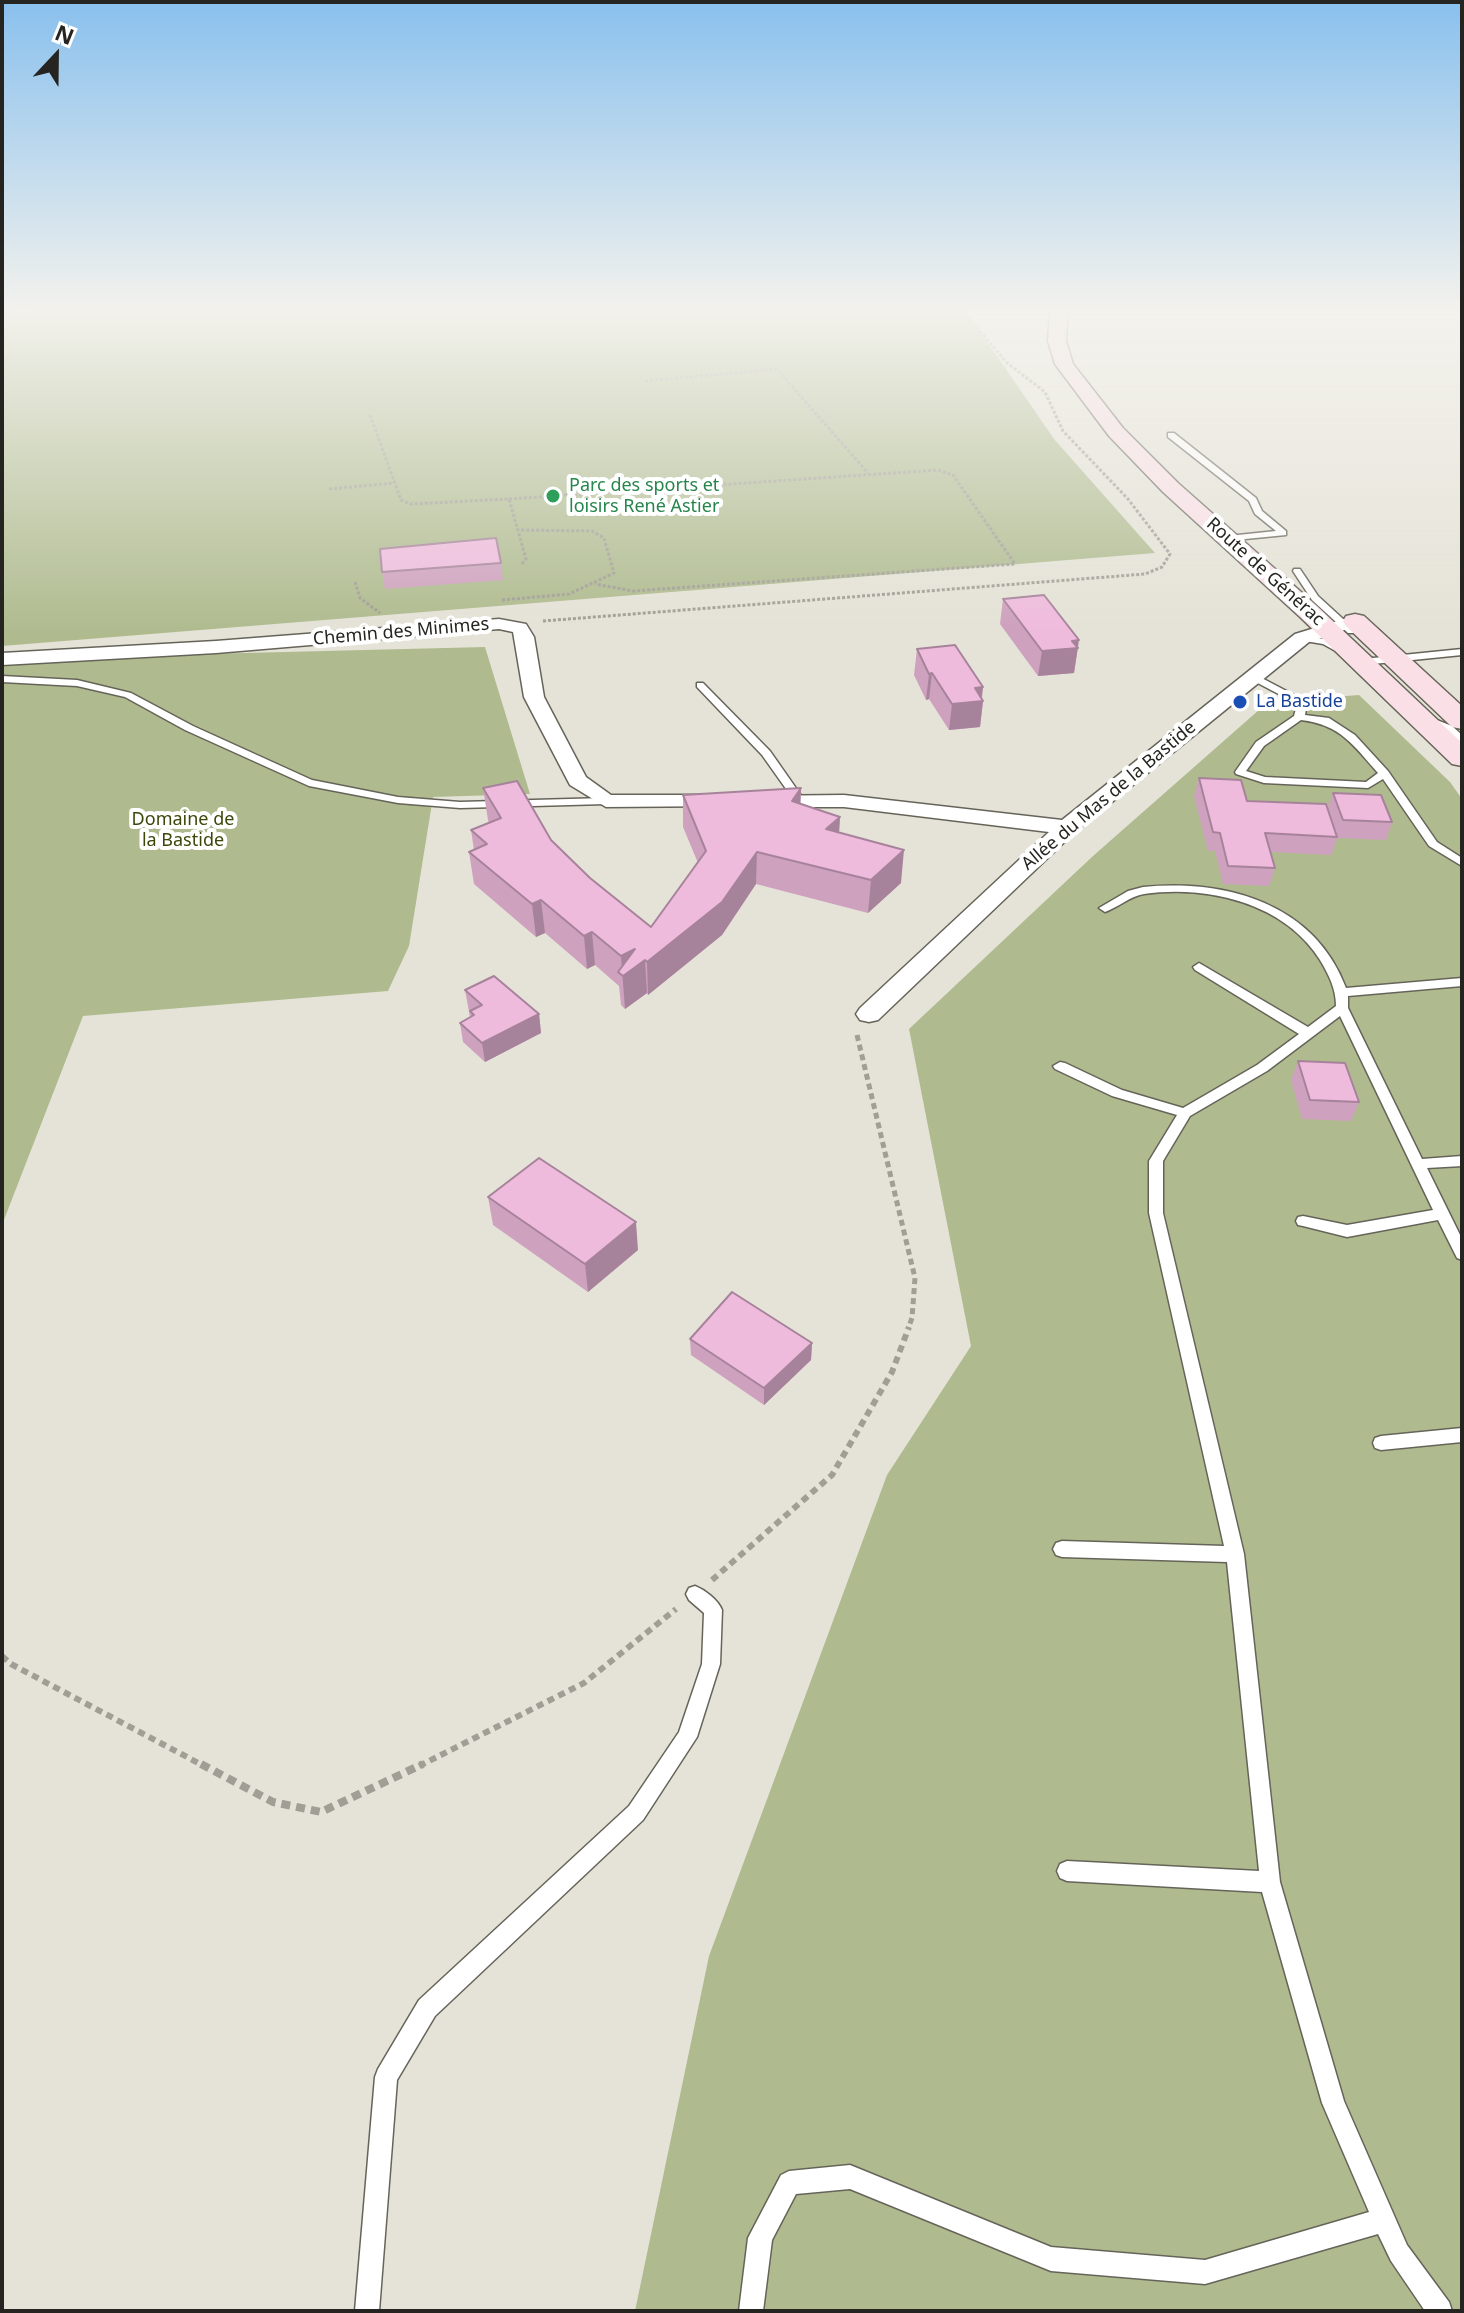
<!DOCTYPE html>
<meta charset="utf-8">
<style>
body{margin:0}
#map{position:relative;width:1464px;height:2313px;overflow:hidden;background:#e5e3d7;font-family:"Noto Sans",sans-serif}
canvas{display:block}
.frame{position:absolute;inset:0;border:4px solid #252420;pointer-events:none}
.north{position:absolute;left:16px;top:16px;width:80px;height:80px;-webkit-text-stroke:6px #fff;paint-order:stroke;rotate:22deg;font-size:22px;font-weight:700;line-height:32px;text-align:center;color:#252420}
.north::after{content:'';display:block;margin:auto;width:28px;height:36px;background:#252420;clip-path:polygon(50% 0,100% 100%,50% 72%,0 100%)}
</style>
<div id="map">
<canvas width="1464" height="2313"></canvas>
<div class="frame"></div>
<div class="north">N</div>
</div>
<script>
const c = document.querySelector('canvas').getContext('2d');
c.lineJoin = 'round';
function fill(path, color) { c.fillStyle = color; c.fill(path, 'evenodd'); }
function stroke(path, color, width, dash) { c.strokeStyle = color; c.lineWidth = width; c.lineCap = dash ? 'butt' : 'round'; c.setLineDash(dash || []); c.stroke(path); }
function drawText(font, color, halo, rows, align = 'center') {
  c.font = font + ' "Noto Sans",sans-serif'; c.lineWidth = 8; c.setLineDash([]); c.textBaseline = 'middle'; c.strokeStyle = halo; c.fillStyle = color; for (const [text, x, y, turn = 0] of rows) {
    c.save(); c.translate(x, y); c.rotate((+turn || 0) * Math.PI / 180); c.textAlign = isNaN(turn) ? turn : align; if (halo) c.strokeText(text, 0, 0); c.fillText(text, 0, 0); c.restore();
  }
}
fill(new Path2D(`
 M57,308H964L1054,439L1155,553L2,646V313Z
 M485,647L530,794L433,797L409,946L388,991L83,1016L2,1225V659Z
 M1359,695L1450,782L1462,799V2311H635L709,1956L887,1475L971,1346L909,1029L1093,856L1268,702Z`), '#afbb8f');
const lane = new Path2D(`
 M1168,433H1174L1256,498L1262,511L1286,531V535L1225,541V537L1228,536L1276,531L1255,514L1249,501L1168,437Z
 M1294,569H1300L1318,596L1354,629V633H1348L1312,600L1293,571Z
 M1302,635L1329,640L1348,652L1343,655L1323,644L1299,640L1297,638Z
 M1462,649V655L1363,665L1358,662L1363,659Z
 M1250,675H1256L1296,696L1306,709L1305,715L1329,718L1355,735L1388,771L1437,842L1462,858V866L1429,846L1383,779L1368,788L1264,783L1236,774L1235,772L1256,742L1294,716L1296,709L1290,700L1250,679ZM1301,720C1341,725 1353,745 1378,773L1366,782L1265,777L1246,771L1264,746Z
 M2,676L77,680L131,693L193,726L312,780L398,797L460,802L606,798L611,801L606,804L460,808L398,803L309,786L185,730L125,697L77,686L2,682Z
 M697,683H703L770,751L805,801L804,803H796L762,755L697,687Z
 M1429,717L1452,726L1462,735V743L1444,730L1425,722L1424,720Z
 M1143,887C1226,879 1314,903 1346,988L1462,978V986L1348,996V1008L1422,1159L1462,1156V1166L1427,1168L1462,1239V1260L1457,1258L1438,1220L1347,1237L1303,1226L1298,1225L1296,1221L1298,1217L1303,1216L1347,1225L1433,1210L1340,1016L1267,1071L1190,1116L1163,1161V1213L1244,1554L1280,1882L1344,2101L1407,2245L1449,2302L1452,2311H1425L1391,2261L1378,2234L1205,2284L1051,2271L850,2189L796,2194L772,2240L763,2311H739L748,2238L781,2175L789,2171L850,2165L1051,2247L1205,2260L1369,2212L1322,2103L1262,1892L1067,1881L1060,1878L1057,1871L1060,1864L1067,1861L1259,1871L1227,1562L1062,1557L1056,1555L1053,1549L1056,1543L1062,1541L1224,1546L1149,1213V1161L1177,1115L1112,1096L1055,1069L1053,1066L1060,1062L1065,1063L1122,1090L1183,1108L1257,1065L1299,1034L1195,970L1193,967L1199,963L1308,1027L1336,1006C1336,989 1329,975 1320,960C1284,903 1208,885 1144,894C1130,896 1119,907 1105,912L1099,908L1128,891Z
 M1462,1428V1442L1381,1450L1375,1448L1373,1443L1375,1438L1381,1436Z
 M695,1586C705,1590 718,1600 722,1610L720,1664L697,1737L643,1820L435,2016L397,2080L379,2311H355L375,2077L378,2069L419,2000L629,1806L679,1732L702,1664L704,1613L689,1600L686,1594L689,1588Z`);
const street = new Path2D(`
 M499,619L526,624L534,637L544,697L586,777L611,795H720L728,796L731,801L728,806L606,807L570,785L524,697L513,632L499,629L216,653L2,665V653L216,641Z
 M1344,619L1350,620L1353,624L1350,628L1309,642L1075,832L878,1020L869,1022L860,1020L856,1014L860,1008L1049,832L844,807H761L753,806L750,801L753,796L844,795L1062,820L1295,634Z`);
const secondary = new Path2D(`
 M1050,308H1068L1066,341L1073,364L1123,428L1178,483L1317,606L1462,743V766L1452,764L1300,617L1163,492L1109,436L1055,364L1048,341Z
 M1355,614L1364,616L1462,706V729L1452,727L1346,626L1343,621L1346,616Z`);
stroke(lane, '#666459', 3);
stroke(street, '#666459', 3);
stroke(secondary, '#666459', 3);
stroke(new Path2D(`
 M2,311L36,308
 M645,381L777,369L868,473
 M370,415L401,500L411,504L509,499L526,559L522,564
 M329,489L394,483
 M509,499L938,470L953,475L1015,564L633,591L595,584
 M355,582L360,598L380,613
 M502,600L569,594L614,573L604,538L592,531L517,530
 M543,621L1145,574L1162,567L1170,554L1128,499L1063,431L1045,392L1006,362L961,308`), '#a09e95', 3, [3, 2]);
stroke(new Path2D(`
 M857,1035L915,1278L912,1318L908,1329`), '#a09e95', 5, [6, 4]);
stroke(new Path2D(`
 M712,1580L832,1475L892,1372L909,1327
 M2,1656L11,1664L204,1766
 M419,1766L584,1683L676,1609`), '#a09e95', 6, [7, 5]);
stroke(new Path2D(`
 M201,1764L273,1802L321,1812L423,1764`), '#a09e95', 8, [9, 6]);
fill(lane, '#fff');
fill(street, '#fff');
fill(secondary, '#fbdfe7');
fill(new Path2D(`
 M501,563L503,580L385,589L382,572Z
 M1003,599L1078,647L1074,673L1038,676L1000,624Z
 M917,649L983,687L982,699L983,701L980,727L949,730L929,699L926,700L914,675Z
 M1199,778L1247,801L1327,810L1333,793L1392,822L1386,840L1337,838L1331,855L1270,852L1275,868L1269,886L1223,884L1215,851H1208L1194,796Z
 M483,788L551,840L590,878L651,927L698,863L683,827V795L801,788L800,804L840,817L839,832L901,883L868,913L756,884L722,935L648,995L647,993L625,1009L621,1005L619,986L595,965L587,969L545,933L536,937L474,884L469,852L474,850L471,830L489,823L488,820Z
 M465,990L539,1014L541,1033L485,1062L463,1042L460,1023L470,1017Z
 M1298,1061L1359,1102L1351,1121L1302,1119L1291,1080Z
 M488,1197L638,1250L588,1292L493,1225Z
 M690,1339L812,1343L811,1360L764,1405L691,1355Z`), '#cea1be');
fill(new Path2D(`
 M1079,640L1074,673L1038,676L1042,651L1072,641Z
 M932,673L929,699L926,700L929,674Z
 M983,687L981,701H983L980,727L949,730L952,704L975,688Z
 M801,788L800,820L792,801Z
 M840,817L838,850L826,829Z
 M904,850L901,883L868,913L871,880Z
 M757,852L756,884L722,935L648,995L647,962Z
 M541,900L545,933L536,937L532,904Z
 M592,932L595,965L587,969L584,936Z
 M635,949L645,960L647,993L625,1009L621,956Z
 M539,1014L541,1033L485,1062L482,1043Z
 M636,1222L638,1250L588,1292L585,1264Z
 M812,1343L811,1360L764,1405V1388Z`), '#a7839b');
const building = new Path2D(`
 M496,538L501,563L382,572L380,549Z
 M1044,595L1079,640L1072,641L1078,648L1042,651L1003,599Z
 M955,645L983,687L975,688L983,701L952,704L932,673L929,674L917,649Z
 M1199,778L1241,780L1247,801L1326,804L1337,837L1265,833L1275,868L1228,866L1220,833L1213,832Z
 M517,781L551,840L590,878L651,927L706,851L683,795L801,788L792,801L840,817L826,829L904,850L871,880L757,852L722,902L647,962L645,960L623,976L618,972L635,949L621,956L592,932L584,936L541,900L532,904L469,852L487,844L471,830L501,818L483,788Z
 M1333,793L1381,795L1392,822L1343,820Z
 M494,976L539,1014L482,1043L460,1023L474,1015L470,1011L482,1005L465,990Z
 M1298,1061L1345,1063L1359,1102L1310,1100Z
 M539,1158L636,1222L585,1264L488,1197Z
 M732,1292L812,1343L764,1388L690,1339Z`);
fill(building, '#efbbdd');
stroke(building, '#a7839b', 2);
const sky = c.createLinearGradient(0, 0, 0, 631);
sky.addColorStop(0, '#89c0ed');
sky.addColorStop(0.49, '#f3f2ed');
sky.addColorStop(1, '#f3f2ed00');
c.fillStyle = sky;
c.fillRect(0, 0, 1464, 631);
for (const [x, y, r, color] of [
 [553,496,8,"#2e9e5b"],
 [1240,702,8,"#1a4fb4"]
]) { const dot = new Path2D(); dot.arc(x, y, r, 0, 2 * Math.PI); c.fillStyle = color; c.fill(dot); stroke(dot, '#fff', 3); }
drawText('18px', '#27864d', '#fff', [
 ["Parc des sports et",569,486],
 ["loisirs René Astier",569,507]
], 'left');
drawText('18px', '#252420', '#fff', [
 ["Route de Générac",1265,572,42],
 ["Chemin des Minimes",401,632,-5],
 ["Allée du Mas de la Bastide",1109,796,-40]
]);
drawText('18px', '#164399', '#fff', [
 ["La Bastide",1256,702]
], 'left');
drawText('18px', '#3c470a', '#fff', [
 ["Domaine de",183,820],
 ["la Bastide",183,841]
]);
</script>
